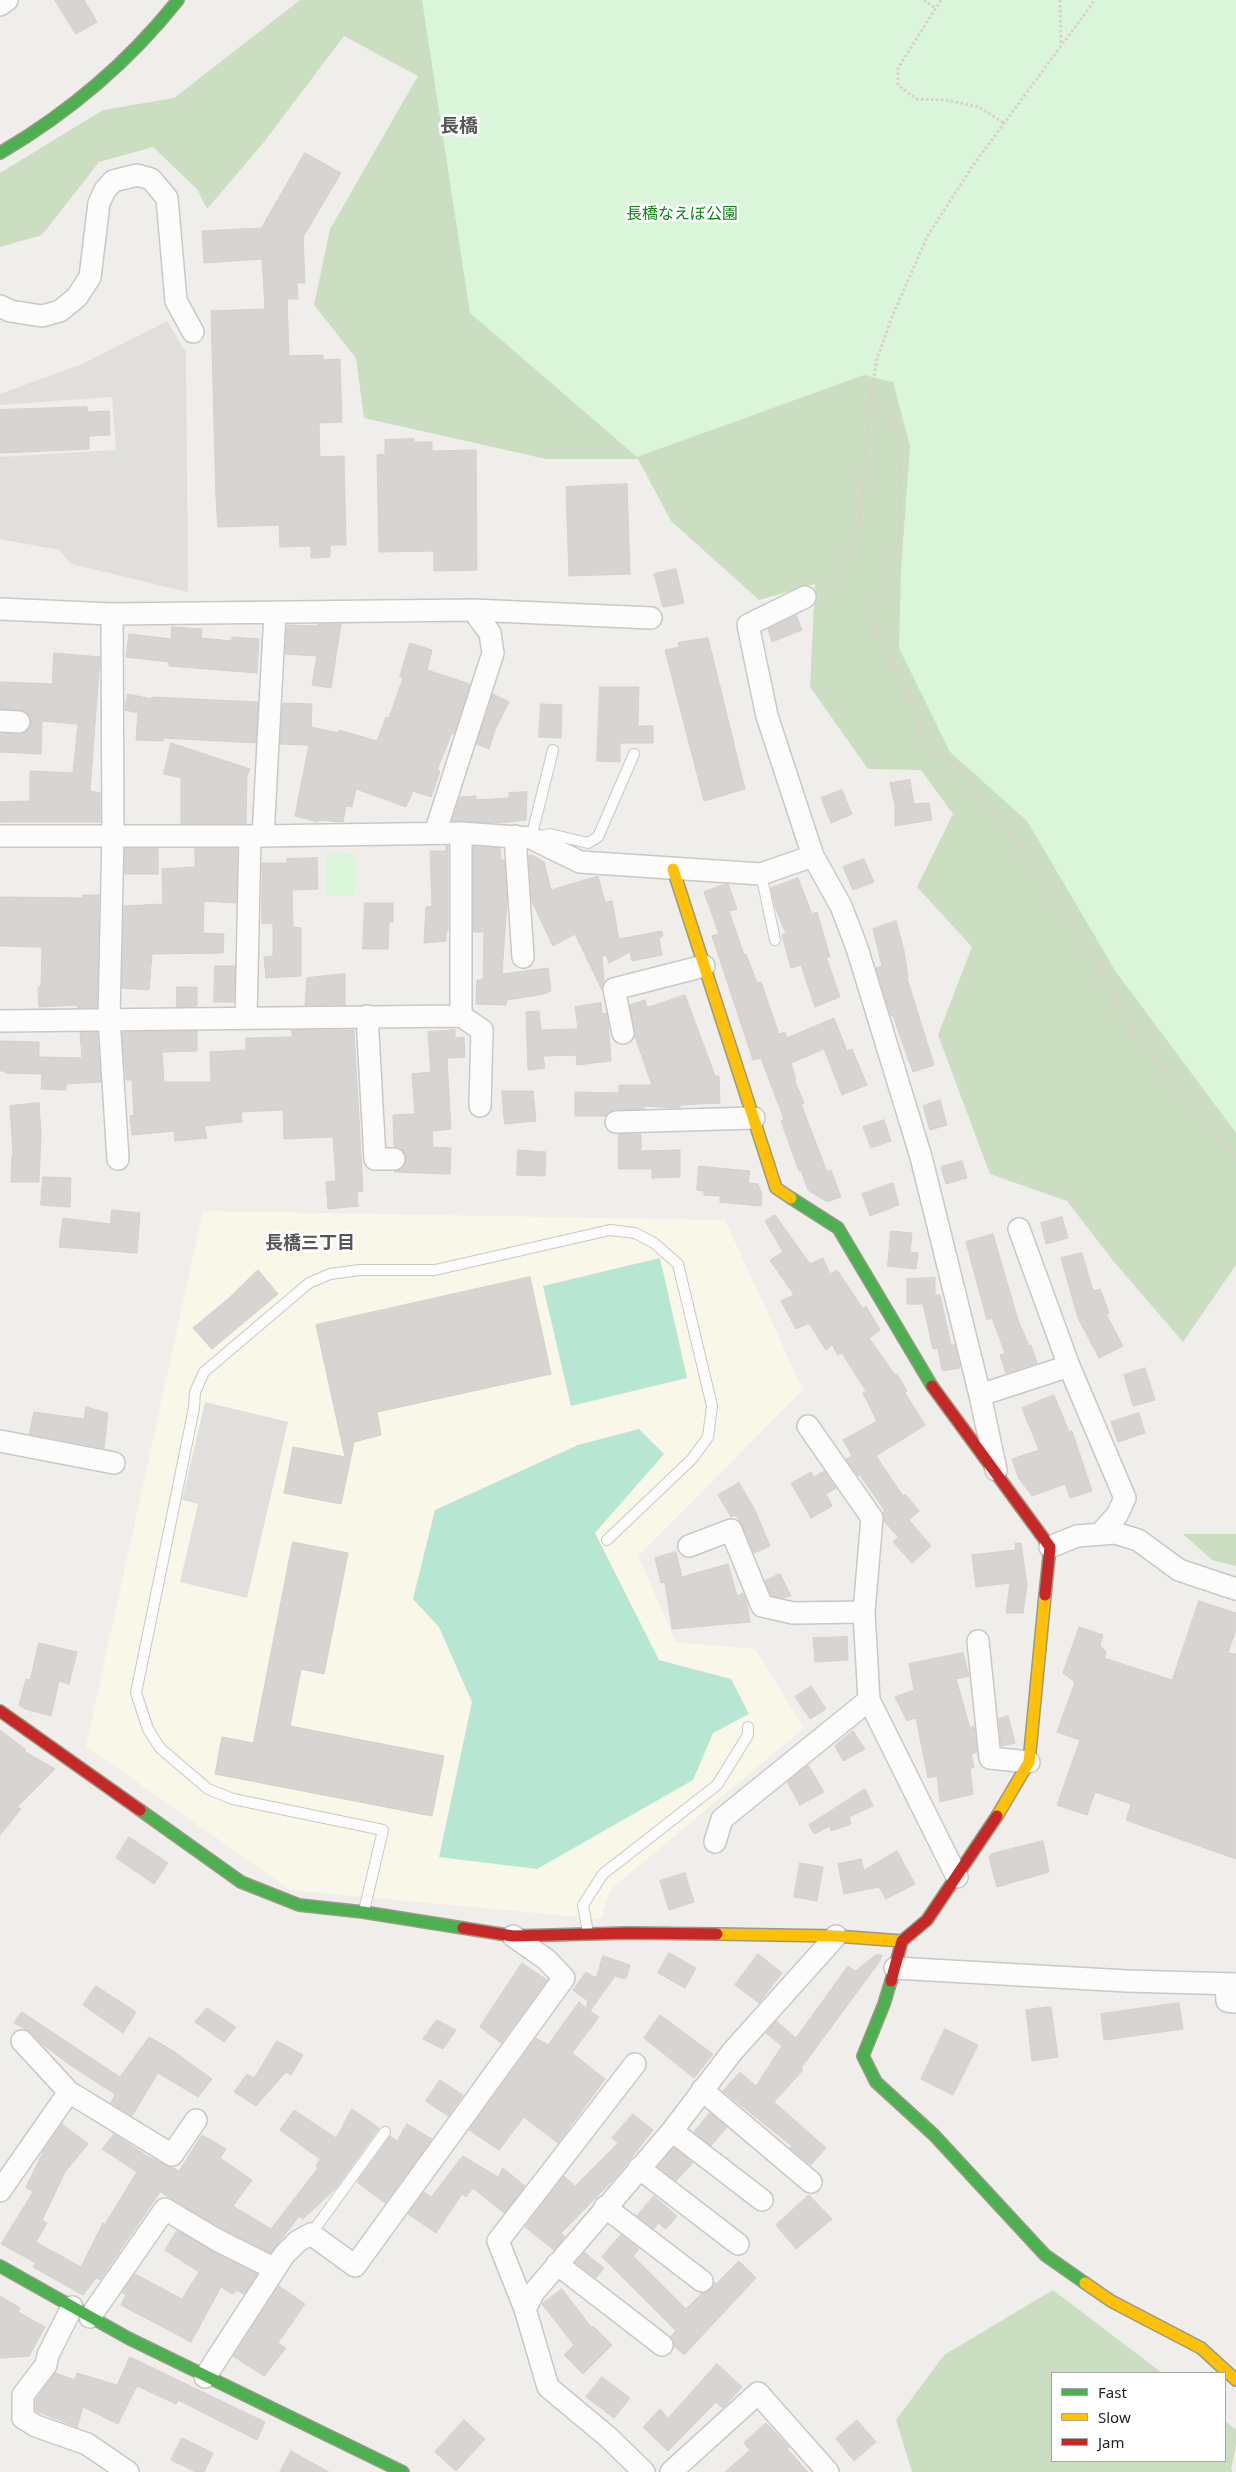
<!DOCTYPE html>
<meta charset="utf-8">
<style>
body{margin:0}
#map{position:relative;width:1236px;height:2472px;overflow:hidden;background:#f0eeeb;font-family:"Noto Sans",sans-serif}
canvas{display:block}
.legend{position:absolute;left:1051px;top:2372px;width:175px;height:90px;box-sizing:border-box;background:#fff;border:1px solid #a7a7a7;margin:0;padding:6px 9px;list-style:none;font-size:15px;color:#222}
.legend li{display:flex;align-items:center;gap:10px;height:25px}
.legend b{width:25px;border:1px solid #a7a7a7}
</style>
<div id="map">
<canvas width="1236" height="2472"></canvas>
<ul class="legend">
<li><b style="height:6px;background:#4caf50"></b>Fast</li>
<li><b style="height:6px;background:#ffc107"></b>Slow</li>
<li><b style="height:6px;background:#c62828"></b>Jam</li>
</ul>
</div>
<script>
const c = document.querySelector('canvas').getContext('2d');
c.lineJoin = 'round';
function fill(path, color) { c.fillStyle = color; c.fill(path, 'evenodd'); }
function stroke(path, color, width, dash) { c.strokeStyle = color; c.lineWidth = width; c.lineCap = dash ? 'butt' : 'round'; c.setLineDash(dash || []); c.stroke(path); }
function drawText(font, color, halo, rows, align = 'center') {
  c.font = font + ' "Noto Sans","Noto Sans JP",sans-serif'; c.lineWidth = 5; c.setLineDash([]); c.textBaseline = 'middle'; c.strokeStyle = halo; c.fillStyle = color; for (const [text, x, y, turn = 0] of rows) {
    c.save(); c.translate(x, y); c.rotate((+turn || 0) * Math.PI / 180); c.textAlign = isNaN(turn) ? turn : align; if (halo) c.strokeText(text, 0, 0); c.fillText(text, 0, 0); c.restore();
  }
}
fill(new Path2D(`
 M203,1211L725,1220L803,1390L638,1556L676,1642L755,1649L804,1728L610,1890L601,1919L290,1890L86,1746Z`), '#f8f7e8');
fill(new Path2D(`
 M300,0H1236V1265L1183,1342L1115,1263L1067,1201L990,1174L938,1035L972,947L917,887L953,814L921,770L868,769L810,687L815,584L759,600L671,521L638,459H546L364,418L356,358L314,305L330,229L418,76L344,36L264,142L207,209L197,189L153,147L99,162L42,235L0,247V173L103,110L174,98Z
 M1183,1534H1236V1566L1212,1560Z
 M1053,2290L1162,2373H1052V2461H1225V2421L1236,2430V2445L1231,2470L1233,2472H912L896,2420L944,2355Z`), '#cbdec1');
fill(new Path2D(`
 M422,0H1236V1133L1116,972L1027,821L950,752L899,648L901,569L910,446L893,382L864,375L637,457L470,313Z
 M326,853L356,854L355,896H325Z`), '#daf5da');
fill(new Path2D(`
 M660,1258L687,1378L571,1406L543,1286Z
 M639,1429L664,1454L595,1533L659,1660L731,1679L749,1714L713,1733L693,1780L537,1869L439,1857L472,1702L439,1627L413,1599L435,1510L578,1445Z`), '#b7e6d2');
fill(new Path2D(`
 M167,321L186,352L188,592L71,564L59,550L0,539V457L116,450L112,397L0,405V394L82,364Z
 M205,1402L288,1422L247,1598L180,1582L198,1504L182,1500Z`), '#e0dfde');
const building = new Path2D(`
 M55,0H84L97,22L76,34Z
 M305,153L341,173L303,237L305,283H297L298,299H287L289,356L323,355V360L340,359L342,422L319,423L320,457L344,456L346,545H330V557L311,558V546L280,547L279,525L218,527L216,498L211,311L265,309L262,259L204,263L202,231L261,228Z
 M87,407L88,412L109,411L110,435L89,436V449L0,453V410Z
 M414,439V442H432V451L476,450L477,570L434,571V551L379,552L377,455L385,454V440Z
 M627,484L630,574L569,576L566,487Z
 M676,569L684,603L663,607L654,574Z
 M796,615L802,630L772,642L768,629Z
 M318,624H341L331,688L312,685L317,656L285,654L287,625L318,626Z
 M172,627L202,629L201,638L232,641V637L259,639L257,673L169,666V662L126,657L129,634L171,639Z
 M708,638L745,789L704,801L665,650L679,647L678,643Z
 M410,643L432,650L427,670L470,684L454,734L452,733L437,770L440,771L431,797L413,791L406,807L356,789L352,807L346,806L343,822L318,820V822L295,816L309,745L280,744L283,703L312,704L311,727L338,733L339,730L377,741L386,717L389,718L403,678L400,677Z
 M54,653L100,657L90,791L100,793V822H0V802L30,801V771L73,773L78,724L42,721L41,754L0,752V734L24,733L29,729L31,722L25,711L0,709V682L52,684Z
 M600,687H639L638,726H653V743H620V762L597,761Z
 M128,694L151,699L152,697L258,702L256,743L163,738V741L136,740L138,713L125,710Z
 M493,694L509,702L495,730L489,749L477,744Z
 M541,704L562,705L561,738L539,737Z
 M171,743L250,769L247,776L246,824H181V778L164,774Z
 M910,780L914,804L929,803L932,820L895,826V805L890,783Z
 M842,790L852,814L831,823L821,798Z
 M527,792L526,820L500,823L452,821L460,797L476,796V800L509,798V793Z
 M446,846H448V931H446V941L424,943L426,907L432,906L430,851H446Z
 M474,846L500,848L501,860H504L507,901L502,974L548,968L551,991L544,994L507,1000L506,1005L476,1004L477,980H483L484,932H474Z
 M125,848H158V874H125Z
 M195,848H237L236,903L204,901L203,933L224,934L223,953L152,954L149,990L122,988L124,906L163,904L162,869L195,867Z
 M532,855L544,862L551,890L598,876L605,902L612,901L619,939L662,931L663,936L659,938L662,955L632,961L630,952L609,963L606,955L602,956L604,982L602,990L575,934L553,946L532,902L529,856Z
 M317,858L318,889L292,890L293,927L301,928V976L266,978L264,957L273,956V923L262,924V863H287V859Z
 M864,859L874,882L853,890L843,867Z
 M798,878L812,914L817,912L830,957H826L840,997L815,1007L801,965L791,968L782,935L786,934L775,906L771,888Z
 M726,884H728L737,909L729,911L744,955L746,954L757,983L761,982L779,1034L785,1032L787,1038L834,1018L847,1051L852,1049L867,1085L842,1095L824,1049L791,1063L796,1079H794L804,1103L801,1104L827,1172L831,1170L841,1197L827,1202L808,1190L801,1170L799,1171L781,1121L784,1119L761,1058L753,1060L712,936L719,934L704,892Z
 M83,895H99L97,1007L78,1008L77,1005L39,1007L38,987H41L42,947L0,946V897L83,898Z
 M365,903H393V922H389L388,949H363Z
 M896,921L904,951L908,978H907L934,1065L913,1072L893,1016H891L876,968L882,966L873,929Z
 M215,966H235L234,1002H214Z
 M345,974V1005H305L307,978Z
 M177,987H197V1006L177,1007Z
 M685,995L715,1076H719L720,1103L680,1105V1108L644,1106V1109L615,1110L605,1116H575V1092L619,1093V1085H652L635,1037L630,1005L645,1000L647,1007L652,1006Z
 M601,1003L602,1014L606,1013L608,1020L611,1061L577,1065L576,1055L543,1056L545,1068L528,1070L526,1012L539,1011L541,1030L578,1029L575,1007Z
 M292,1030H354L363,1191L357,1192L358,1206L328,1209L326,1182L336,1181L333,1137L284,1139L283,1110L241,1112L242,1122L204,1126L207,1138L175,1141L174,1131L132,1135L130,1116L134,1115L132,1080H126L122,1032L197,1031V1051L162,1052L164,1082H211L210,1052L246,1050V1038L292,1037Z
 M455,1030V1038L464,1037L465,1057L447,1058L451,1129L432,1131L433,1147L451,1148L450,1174L394,1172L405,1166L406,1159L401,1148L394,1146L393,1115L415,1114L412,1074L431,1072L428,1032Z
 M97,1032L101,1082L66,1084V1090L41,1089L42,1074L5,1073V1071H0V1041L39,1042V1057L82,1058L80,1033Z
 M502,1091H533L536,1121L505,1124Z
 M940,1100L947,1125L930,1130L923,1106Z
 M39,1103L41,1134L39,1182H11L12,1155H13L10,1106Z
 M884,1120L891,1141L871,1148L863,1127Z
 M619,1134H641V1151L680,1150V1177L652,1178V1169H619Z
 M518,1150L546,1152L545,1176L517,1175Z
 M962,1161L967,1178L946,1184L941,1167Z
 M699,1166L750,1171L748,1183L758,1184L762,1194L761,1206L720,1202V1196L704,1195V1191L697,1190Z
 M43,1177L71,1178L70,1207L41,1205Z
 M893,1183L899,1205L870,1216L862,1194Z
 M112,1210L140,1213L137,1253L59,1247L63,1218L110,1224Z
 M775,1215L810,1264L823,1258L830,1274L837,1270L863,1309L866,1306L880,1330L869,1338L895,1375L897,1374L907,1391L905,1393L925,1425L876,1456L903,1496L905,1494L919,1511L909,1520L931,1546L912,1563L893,1542L898,1537L884,1521L883,1512L885,1511L860,1475L858,1476L846,1459L852,1456L843,1440L877,1421L863,1393L866,1391L842,1353L838,1355L832,1345L826,1350L809,1323L796,1329L781,1301L794,1295L770,1260L783,1252L765,1221Z
 M1062,1217L1068,1238L1046,1244L1041,1223Z
 M891,1231L912,1233L910,1252L918,1253L916,1269L888,1266Z
 M993,1234L1018,1320L1029,1346L1031,1345L1037,1363L1006,1373L1000,1355L1005,1353L992,1318L987,1320L966,1242Z
 M1082,1253L1093,1291L1100,1289L1109,1313L1106,1314L1123,1346L1099,1358L1078,1318L1061,1258Z
 M258,1270L278,1294L212,1349L193,1328L228,1299Z
 M530,1277L551,1374L377,1412L381,1435L354,1442L341,1504L284,1493L293,1447L345,1457L316,1325Z
 M935,1278V1295H940L951,1345L933,1349L923,1304H907V1279Z
 M955,1345L960,1368L942,1371L938,1348Z
 M1145,1368L1155,1400L1133,1406L1124,1375Z
 M1054,1395L1069,1432L1072,1431L1092,1491L1070,1498L1065,1484L1032,1496L1018,1477L1012,1459L1039,1450L1022,1408Z
 M86,1407L108,1413L104,1448L29,1434L34,1412L84,1419Z
 M1139,1413L1145,1433L1118,1442L1111,1422Z
 M824,1471L836,1488L826,1494L832,1506L811,1518L791,1483L811,1472L814,1477Z
 M739,1483L755,1510L770,1546L754,1553L742,1525L735,1515L731,1517L718,1495Z
 M293,1542L348,1553L324,1674L301,1669L290,1726L444,1756L432,1816L215,1774L222,1737L253,1743Z
 M1016,1543H1021L1027,1585L1023,1613H1006L1010,1583L976,1587L972,1555L1015,1550Z
 M676,1552L682,1577L728,1564L737,1596L743,1593L747,1603L750,1622L672,1629L665,1582L661,1583L655,1558Z
 M780,1574L791,1596L782,1598L771,1595L765,1581Z
 M1199,1601L1236,1613V1629L1228,1653L1236,1654V1859L1126,1820L1131,1804L1095,1792L1087,1815L1057,1805L1080,1740L1057,1732L1075,1682L1063,1673L1079,1627L1103,1635L1100,1645L1106,1652L1104,1658L1172,1680Z
 M847,1637L848,1660L815,1662L813,1638Z
 M39,1643L77,1652L69,1684L59,1681L51,1716L25,1709L19,1705L26,1679L30,1680Z
 M963,1653L969,1676L956,1679L970,1728L974,1726L977,1752L971,1754L974,1767L970,1769L973,1794L940,1802L937,1776L928,1778L916,1718L907,1721L895,1697L914,1690L909,1664Z
 M811,1686L826,1709L810,1719L795,1697Z
 M1008,1716L1015,1743L1001,1746L999,1719Z
 M0,1730L26,1750L24,1751L55,1769L17,1807L21,1809L0,1835Z
 M853,1731L865,1749L843,1761L835,1746Z
 M808,1765L824,1792L800,1805L787,1782Z
 M865,1789L873,1806L849,1817L851,1824L831,1831L830,1826L814,1834L809,1825Z
 M129,1837L168,1863L154,1884L116,1858Z
 M1043,1841L1049,1872L997,1887L989,1858L991,1854Z
 M897,1851L915,1884L886,1899L879,1887L844,1894L838,1864L861,1859L864,1870Z
 M800,1863L823,1867L817,1901L794,1897Z
 M685,1873L694,1902L669,1910L660,1881Z
 M669,1953L696,1968L685,1988L658,1973Z
 M758,1954L782,1973L759,2003L735,1985Z
 M876,1955H882L880,1961L801,2068L803,2070L774,2102L826,2148L811,2165L790,2148L792,2146L723,2091L740,2072L756,2086L782,2046L766,2033L776,2021L796,2038L848,1966L855,1971Z
 M603,1956L630,1965L626,1979L615,1976L590,2011L599,2017L572,2053L605,2079L558,2143L524,2117L499,2150L469,2130L536,2038L548,2045L579,2002L586,2008L588,2001L573,1990L586,1972L596,1978Z
 M522,1963L547,1980L501,2043L480,2027Z
 M96,1986L136,2012L123,2033L83,2005Z
 M1179,2003L1183,2029L1104,2040L1101,2014Z
 M1051,2007L1058,2057L1032,2061L1026,2010Z
 M207,2008L236,2027L224,2042L195,2022Z
 M22,2012L120,2077L149,2037L172,2050L212,2079L198,2097L158,2073L132,2116L111,2103L115,2094L70,2065L41,2043L31,2032L14,2023Z
 M660,2015L713,2054L694,2078L644,2038Z
 M437,2020L456,2030L443,2049L423,2039Z
 M945,2029L978,2045L953,2095L921,2079Z
 M277,2041L303,2055L291,2075L286,2072L256,2106L234,2092L247,2074L254,2078Z
 M440,2080L463,2095L448,2116L426,2101Z
 M352,2109L379,2128L335,2189L303,2219L299,2216L271,2253L223,2229L160,2192L100,2280L96,2278L83,2295L33,2267L36,2263L1,2244L33,2192L26,2187L44,2150L62,2124L88,2144L65,2172L42,2220L47,2223L36,2242L81,2267L103,2223L105,2224L137,2172L102,2149L114,2134L147,2156L179,2171L202,2135L226,2149L220,2158L252,2180L233,2206L271,2229L318,2168L316,2166L320,2159L280,2130L294,2110L336,2138Z
 M710,2113L727,2127L711,2146L694,2132Z
 M633,2114L653,2130L617,2176L561,2233L565,2237L554,2250L525,2227L564,2176L575,2186L618,2143L612,2138Z
 M407,2124L432,2139L385,2203L357,2182L390,2136L397,2141Z
 M674,2148L693,2163L676,2181L658,2167Z
 M463,2156L498,2177L503,2168L525,2186L504,2213L473,2188L466,2197L462,2194L436,2233L408,2214L424,2192L431,2197Z
 M809,2195L832,2219L796,2249L776,2225Z
 M654,2196L677,2216L666,2229L658,2223L654,2229L637,2216Z
 M177,2231L257,2274L244,2294L236,2290L233,2294L221,2287L191,2342L121,2305L126,2295L122,2293L135,2274L182,2299L199,2272L165,2250Z
 M621,2235L639,2249L633,2256L686,2309L702,2293L712,2289L714,2282L716,2284L739,2261L756,2278L684,2355L674,2346L671,2336L676,2331L602,2257Z
 M584,2252L604,2268L596,2278L576,2263Z
 M279,2286L305,2304L278,2343L286,2348L264,2376L233,2356Z
 M562,2289L591,2327L593,2326L612,2345L583,2374L564,2355L574,2345L542,2304Z
 M0,2296L20,2308L18,2312L45,2327L29,2356L0,2358Z
 M130,2357L265,2422L257,2440L178,2400L176,2404L137,2386L118,2424L83,2407L77,2427L36,2411V2399L55,2373L75,2380L77,2373L117,2385Z
 M717,2364L742,2387L723,2408L716,2402L668,2451L643,2427L660,2409L668,2418Z
 M602,2377L630,2398L614,2418L586,2397Z
 M464,2420L485,2439L456,2471L435,2452Z
 M857,2420L876,2442L854,2461L836,2439Z
 M766,2423L789,2447L787,2449L808,2472H725L750,2450L744,2443Z
 M182,2438L213,2453L204,2472H196L171,2460Z
 M291,2451L329,2472H280Z`);
fill(building, '#d7d4d2');
stroke(building, '#d3d0cc', 1);
const lane = new Path2D(`
 M553,750L531,838L550,834L588,843L598,837L634,754
 M761,874L775,940
 M364,1911L383,1830L233,1799L208,1789L160,1748L148,1729L136,1693L194,1408L195,1392L204,1372L309,1283L330,1274L360,1270H435L610,1230L635,1233L654,1243L678,1264L712,1406L708,1437L692,1459L607,1540
 M588,1933L583,1905L603,1874L717,1785L748,1735V1727
 M311,2234L385,2132`);
const street = new Path2D(`
 M0,5L7,0
 M0,306L10,311L42,316L60,311L77,297L90,277L99,203L105,190L113,181L137,175L151,179L167,198L176,301L193,332
 M805,597L748,625L767,716L813,856
 M0,609L112,614L473,610L651,618
 M112,614L113,835L109,1018L118,1159
 M0,721L19,722
 M435,833L493,653L490,633L473,610
 M461,833V1016L482,1030L480,1106
 M0,836H263L461,833L531,838L580,862L761,874L813,856L841,906L857,948L921,1157L980,1395L996,1470
 M263,836L275,613
 M515,836L523,957
 M367,1016L375,1159H394
 M246,1017L250,836
 M0,1021L461,1016
 M623,1033L614,989L704,966
 M616,1122L754,1118
 M1069,1366L1125,1498L1117,1515L1100,1534
 M980,1395L1069,1366L1019,1229
 M808,1426L872,1518L864,1612L869,1700L957,1877
 M0,1441L114,1463
 M689,1546L731,1530L762,1606L793,1613L864,1612
 M1050,1547L1077,1536L1115,1533L1138,1540L1179,1570L1236,1589
 M978,1641L990,1758L1029,1762
 M715,1842L722,1819L869,1700
 M895,1968L1127,1981L1236,1984
 M1226,1984L1227,2001L1236,2002
 M22,2041L69,2092L172,2155L196,2120
 M702,2090L811,2182
 M672,2131L762,2200
 M639,2168L738,2244
 M0,2191L69,2092
 M605,2207L702,2281
 M557,2264L662,2345
 M72,2307L48,2355L46,2365L23,2395V2418L36,2426L87,2444L128,2472
 M525,2309L498,2241L635,2064
 M90,2317L165,2209L217,2240L275,2269
 M205,2377L284,2255L298,2241L311,2234L355,2266L564,1978L547,1960L513,1936
 M644,2472L608,2437L548,2387L525,2309L534,2292L672,2131L732,2052L836,1936
 M671,2472L758,2393L828,2472`);
const fast = new Path2D(`
 M0,153C70,112 128,63 178,0
 M791,1198L838,1228L932,1386
 M140,1810L241,1882L299,1905L363,1912L463,1928
 M891,1981L884,2004L863,2056L876,2082L934,2135L1045,2255L1085,2283
 M0,2266L128,2338L403,2472`);
const slow = new Path2D(`
 M673,869L776,1188L791,1198
 M997,1816L1029,1762L1045,1595
 M717,1934L836,1936L902,1941
 M1085,2283L1111,2301L1201,2348L1236,2380`);
const jam = new Path2D(`
 M932,1386L1050,1547L1045,1595
 M0,1711L140,1810
 M463,1928L513,1936L628,1933L717,1934
 M891,1981L902,1941L927,1920L997,1816`);
stroke(lane, '#c9c8c7', 12);
stroke(street, '#c9c8c7', 24);
stroke(fast, '#999a82', 14);
stroke(slow, '#999a82', 14);
stroke(jam, '#999a82', 14);
stroke(new Path2D(`
 M924,0L935,8
 M941,0L898,68V85L917,99L946,100L979,107L1004,123
 M1060,0L1061,45
 M871,395L895,421L901,460L899,540L872,622L920,713L921,746L953,760L1024,851L1087,942L1131,1029L1236,1157
 M822,588L839,571L858,537L871,395L877,359L892,317L928,235L974,164L1095,0`), '#dccecd', 3, [2.5, 2.5]);
stroke(lane, '#fdfcfc', 10);
stroke(street, '#fdfcfc', 21);
stroke(fast, '#4caf50', 11);
stroke(slow, '#ffc107', 11);
stroke(jam, '#c62828', 11);
drawText('16px', '#0c8416', '#fff', [
 ["長橋なえぼ公園",682,214]
]);
drawText('bold 18px', '#555', '#fff', [
 ["長橋三丁目",310,1244]
]);
drawText('bold 19px', '#555', '#fff', [
 ["長橋",459,127]
]);
</script>
